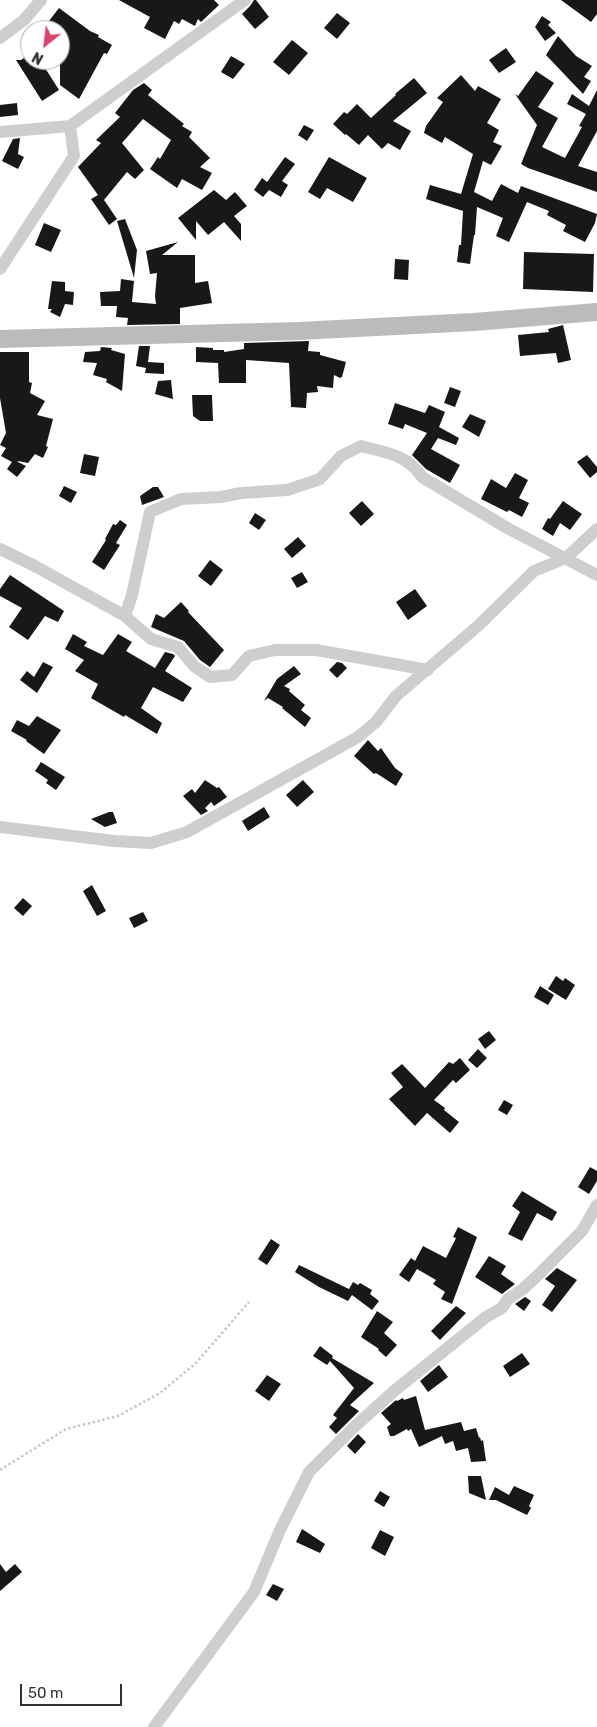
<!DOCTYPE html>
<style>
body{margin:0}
#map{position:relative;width:597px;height:1727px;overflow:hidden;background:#fff;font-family:Rubik,sans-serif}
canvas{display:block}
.north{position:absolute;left:20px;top:20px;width:50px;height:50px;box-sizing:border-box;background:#fff;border:1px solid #adadad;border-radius:50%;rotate:209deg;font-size:14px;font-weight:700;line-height:20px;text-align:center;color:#313131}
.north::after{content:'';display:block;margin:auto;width:18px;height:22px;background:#d6456c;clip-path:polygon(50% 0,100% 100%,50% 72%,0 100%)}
.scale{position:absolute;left:20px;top:1684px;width:102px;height:22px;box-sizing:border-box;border:2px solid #313131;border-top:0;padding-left:6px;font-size:15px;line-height:18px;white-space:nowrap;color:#313131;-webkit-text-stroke:4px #fff;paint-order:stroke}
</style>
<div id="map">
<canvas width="597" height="1727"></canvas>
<div class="north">N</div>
<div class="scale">50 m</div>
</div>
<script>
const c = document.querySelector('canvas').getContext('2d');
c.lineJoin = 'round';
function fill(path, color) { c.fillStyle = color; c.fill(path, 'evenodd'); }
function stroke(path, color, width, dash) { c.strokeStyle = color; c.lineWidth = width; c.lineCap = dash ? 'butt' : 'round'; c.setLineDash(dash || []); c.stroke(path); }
fill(new Path2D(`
 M119,0H214L219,5L201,22L198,19L195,26L182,19L179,24L174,21L165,39L144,28L150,17Z
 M254,0H256L269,17L255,29L242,14L250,6Z
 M561,0H597V14L591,22Z
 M59,8L90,31L99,35L98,37L112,45L107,54L104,53L79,99L60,85V30H42Z
 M337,13L350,23L337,39L324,28Z
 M542,16L551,22L548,25L556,33L545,41L535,27Z
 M558,36L576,56L592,66L584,77L591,81L583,94L546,55Z
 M292,40L308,53L289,75L273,62Z
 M506,48L516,62L499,73L489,60Z
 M30,54V60H40L59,90L42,101L16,60H21Z
 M231,56L245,64L233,79L221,72Z
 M536,71L554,83L538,107L558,118L542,147L565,158L582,127L579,126L586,114L567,104L572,94L589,106L597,90V131L578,166L597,172V192L528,168L521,164L537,125L515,94L518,96Z
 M461,75L475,91L478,86L501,99L487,123L499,130L493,142L502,146L491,165L483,161L474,192L492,201L501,184L518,193L521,186L597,214L595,223L585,242L563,231L566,225L547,215L549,211L527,202L509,242L496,236L503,218L477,207L475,235H474L470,264L457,262L459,245H461L463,211L426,199L430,185L461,194L473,154L445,137L442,143L424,133L426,126L443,102L437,98Z
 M414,78L427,93L393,121L411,131L400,150L388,143L382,149L368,135L359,145L346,134L345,135L333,124L344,112L347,114L357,104L371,118L396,95L395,94Z
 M144,83L152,90L148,95L184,124L182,126L192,132L189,137L210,158L200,167L212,173L202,190L182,179L177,188L150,169L158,157L160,159L171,140L143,119L122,143L144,170L135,179L127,172L104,200L117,219L109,225L91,199L98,195L78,167L101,143L96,140L120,117L115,113L133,90Z
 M17,103L18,115L0,117V105Z
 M304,125L314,130L307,141L298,135Z
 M20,138L18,154L24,157L18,169L2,161L13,139Z
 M285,157L295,164L282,181L288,185L281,197L269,190L263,197L254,190L262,178L267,182Z
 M329,157L367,178L353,202L327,188L320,199L308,192Z
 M214,190L226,200L235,192L247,206L234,216L241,224V241L224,222L208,235L196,221V240L178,218Z
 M125,219L137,250L134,278L117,221Z
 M44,223L61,230L51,252L35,245Z
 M178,242L162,255H195V283L208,281L212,303L180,308V324L127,325L128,318L116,317L117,306H101L100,292L120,291L121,279L134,281L132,302L156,304L155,296L157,273L150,274L146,251Z
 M524,252L594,254L593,292L523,289Z
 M395,259L409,260L408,280L394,279Z
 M52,281L65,282V291L74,292L73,305L65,304L60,317L50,312L52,309H48Z
 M563,325L571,360L558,363L556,353L520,356L518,335L549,332L548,329Z
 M309,341L308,351L320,352V355L346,362L342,377L340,378L334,375L333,388L317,386L318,392L307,393L306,408L291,407L289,363L246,360V383H219L218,363L196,362V347L213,348V350H224V352L244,349V343Z
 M139,346H150L148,362L164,363V374L145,373L146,368L136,366Z
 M101,347L112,348L111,350L125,354L122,391L106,382L107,379L93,375L97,363L83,362L85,352L100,351Z
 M0,352H29V382L32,383L30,393L45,401L37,415L53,419L46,446L48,447L43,458L35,454L28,463L18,461V462L26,466L17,477L7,469L12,462L1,456L6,448L0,445L6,433L0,398Z
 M171,380L173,399L155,394L158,381Z
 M450,387L461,391L455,407L444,403Z
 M192,395H212L213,421H200L193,416Z
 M395,403L425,413L429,405L445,412L439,427L459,438L456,445L438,438L431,449L460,465L450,483L426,469L412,455L427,433L405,424L403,429L388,424Z
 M470,414L486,421L479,437L462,427Z
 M84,454L99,457L95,476L80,473Z
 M587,455L597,467V472L590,478L577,462Z
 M515,473L528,480L519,498L529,503L522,517L509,510L507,512L481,499L491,479L506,488Z
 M64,486L77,492L71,503L59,496Z
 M153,487H158L164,497L142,505L140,496Z
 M362,501L374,514L361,526L349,513Z
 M563,501L582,514L570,530L560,523L553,536L542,529L548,518L550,519Z
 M255,513L266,520L259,530L249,523Z
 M120,520L127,525L116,543L120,545L104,570L92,562L106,540L105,539L113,524L116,525Z
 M298,537L306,546L292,558L284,549Z
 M210,560L223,570L211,586L198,576Z
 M302,572L308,582L297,588L291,578Z
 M10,575L64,611L58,622L45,616L28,640L9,627L22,608L0,596V589Z
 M415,589L427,606L408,620L396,602Z
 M181,602L189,611L188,612L224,650L210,667L200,660L184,641L151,627L156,614L164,618Z
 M73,634L87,642L84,646L103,655L118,634L132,642L126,651L155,668L165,652L173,654L175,656L165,671L192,688L183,702L153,687L141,708L162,723L157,734L125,715L124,717L91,698L98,684L75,671L84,660L65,649Z
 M43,662L53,667L37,693L20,680L27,671L34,677Z
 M337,662L342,663L347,668L337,678L329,670Z
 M294,666L301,674L284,686L290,689L289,691L305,705L301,710L311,718L305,727L282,708L283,707L268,698L264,701L277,679Z
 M37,716L61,730L44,754L26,741L27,740L11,731L17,720L29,726Z
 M368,740L378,751L381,748L395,768L403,774L396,786L376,773L374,774L354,756Z
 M41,762L65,777L56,790L46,783L48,780L35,771Z
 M205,780L217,788L219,787L227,797L214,806L211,802L205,808L208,811L201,815L183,796L192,789L195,793Z
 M303,780L314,792L297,807L286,795Z
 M264,807L270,817L248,831L242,821Z
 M109,812H113L117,823L105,827L91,819Z
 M92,885L106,911L97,916L83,891Z
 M23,898L32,906L23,916L14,908Z
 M143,912L148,921L134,928L129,918Z
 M556,976L563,981L565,978L575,985L566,1000L548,989Z
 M540,986L554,995L548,1005L534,997Z
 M489,1031L496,1040L485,1049L478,1039Z
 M478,1049L487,1058L477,1068L468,1060Z
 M460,1058L470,1070L456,1083L453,1080L434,1100L445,1108L444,1110L459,1122L450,1133L427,1113L415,1126L389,1099L403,1087L391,1073L402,1064L425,1088L449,1062L453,1064Z
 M504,1100L513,1105L507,1115L498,1110Z
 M590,1167L597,1171V1181L589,1194L578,1187Z
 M522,1191L557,1212L552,1221L537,1213L522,1241L508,1234L520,1212L512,1206Z
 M458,1227L477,1237L452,1304L441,1299L445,1292L433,1284L436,1280L417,1269L409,1282L399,1275L411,1258L415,1261L423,1246L446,1258L456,1238L453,1237Z
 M271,1239L280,1245L267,1265L258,1259Z
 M489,1256L506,1266L501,1274L515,1284L502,1294L475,1277Z
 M299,1265L349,1289L353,1282L358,1285L360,1283L372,1290L370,1294L379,1301L372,1310L352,1295L348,1301L319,1287L295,1272Z
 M557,1268L577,1280L552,1312L542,1305L555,1286L545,1279Z
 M525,1297L531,1301L524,1311L515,1304Z
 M456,1306L466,1313L440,1340L431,1331Z
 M377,1311L393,1322L384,1333L397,1345L386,1357L378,1350L379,1349L361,1337Z
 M320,1346L333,1356L332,1358L374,1383L350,1405L359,1411L336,1434L329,1427L337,1418L333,1415L354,1388L330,1361L327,1365L313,1356Z
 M522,1353L530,1364L510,1377L503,1366Z
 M439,1365L448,1377L428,1392L420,1381Z
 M267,1375L281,1384L269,1401L255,1391Z
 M416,1396L425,1430L461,1422L464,1431L476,1428L479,1438L480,1437L481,1441L483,1440L486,1461L471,1462L468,1448L456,1451L453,1441L445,1444L442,1436L419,1447L411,1429L408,1431L407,1429L394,1436H390L387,1427L391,1424L381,1413L396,1400L397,1401L403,1398L404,1400Z
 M358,1434L366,1442L355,1454L347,1446Z
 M468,1476H481L486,1500L469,1493Z
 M514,1486L534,1495L529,1506L531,1508L527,1515L496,1500H489L495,1487L509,1495Z
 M380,1491L390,1497L384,1507L374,1501Z
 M302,1529L325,1544L320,1553L296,1542Z
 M380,1530L394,1537L385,1556L371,1548Z
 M0,1564L6,1572L15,1564L22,1572L0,1591Z
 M273,1584L284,1589L277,1601L266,1595Z`), '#181818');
stroke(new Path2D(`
 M0,1470L66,1429L118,1416L160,1393L196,1363L249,1302`), '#c8c8c8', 2.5, [2.5, 2.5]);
stroke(new Path2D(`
 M0,38L24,20L41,0
 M0,132L70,126L245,0
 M0,269L74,156L70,126
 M0,549L33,565L125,616L151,639L178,647L194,666L210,677L232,675L249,656L275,650H316L428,670
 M125,616L132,595L150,512L181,499L221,497L241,493L287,490L320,479L341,456L361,446C386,453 407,454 422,477L509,529L597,575
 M0,827L114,841L151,843L187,832L358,737L376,722L396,696L479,625L534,571L566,558L597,529
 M154,1727L254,1592L280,1530L309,1472L352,1429L394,1391L486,1317L502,1308L508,1299L523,1289L536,1277L582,1231L597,1205`), '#cecece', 12);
stroke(new Path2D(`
 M0,339L299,331L474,322L597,312`), '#bbb', 18);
</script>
